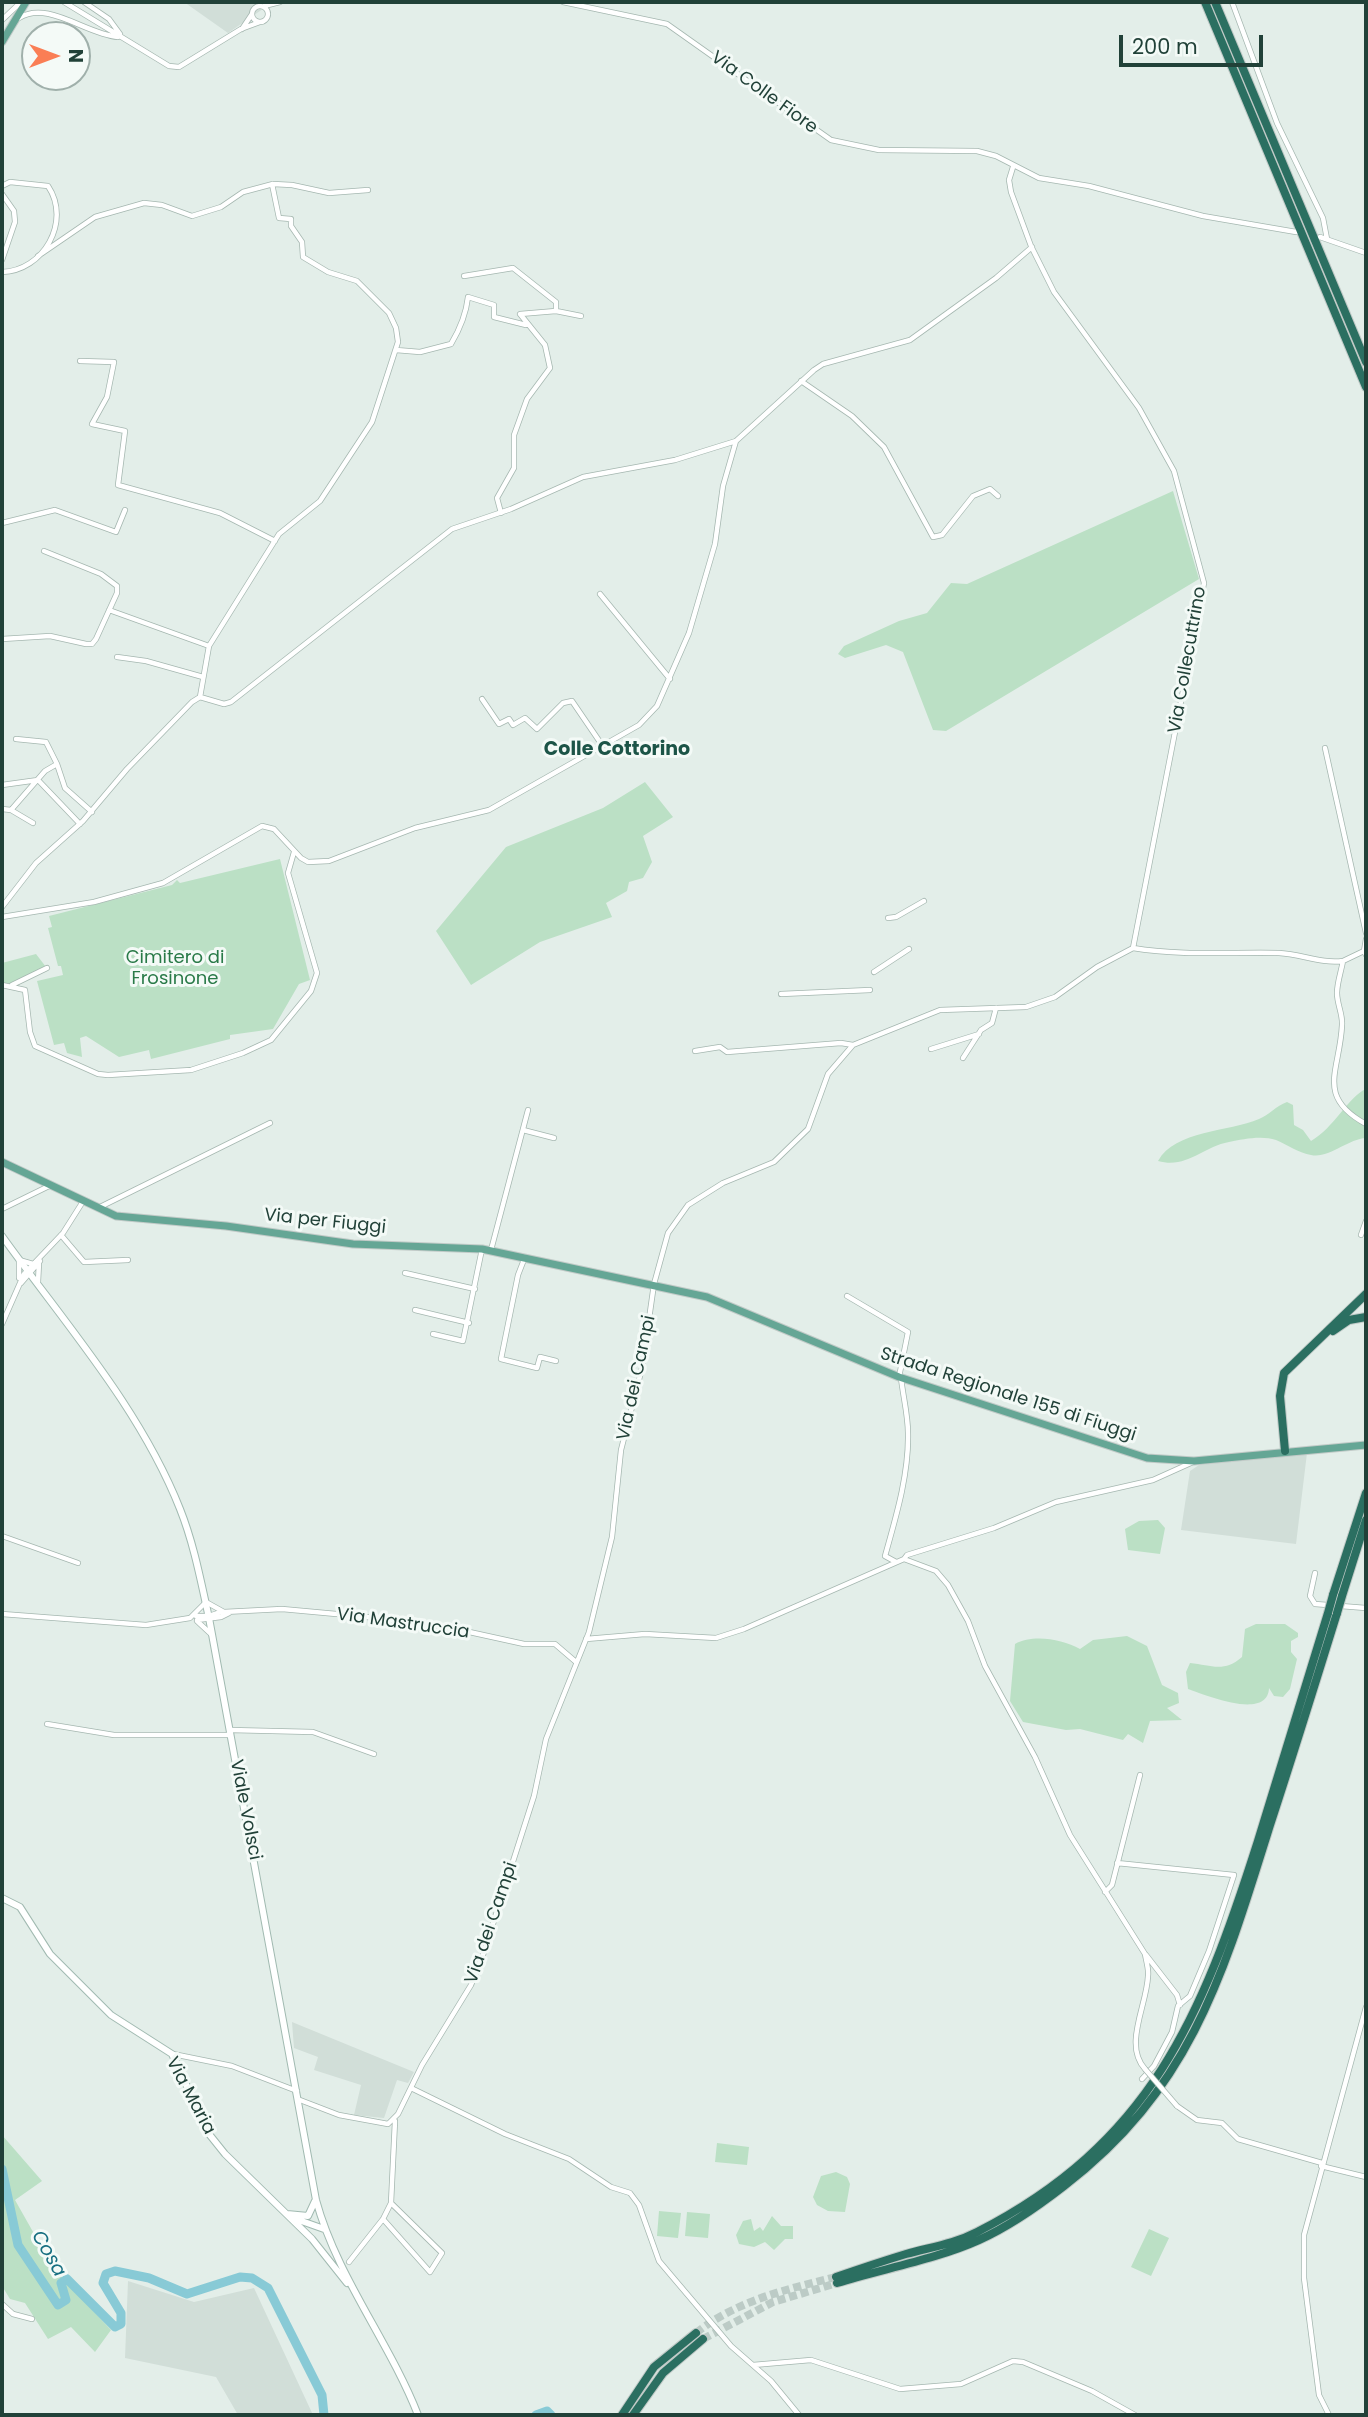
<!DOCTYPE html>
<style>
body{margin:0}
#map{position:relative;width:1368px;height:2417px;overflow:hidden;background:#e3eee9;font-family:Poppins,sans-serif}
canvas{display:block}
.frame{position:absolute;inset:0;border:4px solid #214138;pointer-events:none}
.north{position:absolute;left:21px;top:21px;width:70px;height:70px;box-sizing:border-box;background:#f4faf7;border:2px solid #a0b0ab;border-radius:50%;rotate:90deg;font-size:19px;font-weight:700;line-height:28px;text-align:center;color:#214138}
.north::after{content:'';display:block;margin:auto;width:24px;height:32px;background:#fa7e55;clip-path:polygon(50% 0,100% 100%,50% 72%,0 100%)}
.scale{position:absolute;left:1119px;top:35px;width:144px;height:32px;box-sizing:border-box;border:4px solid #214138;border-top:0;padding-left:9px;font-size:21px;line-height:24px;white-space:nowrap;color:#214138;-webkit-text-stroke:5px #f4faf7;paint-order:stroke}
</style>
<div id="map">
<canvas width="1368" height="2417"></canvas>
<div class="frame"></div>
<div class="north">N</div>
<div class="scale">200 m</div>
</div>
<script>
const c = document.querySelector('canvas').getContext('2d');
c.lineJoin = 'round';
function fill(path, color) { c.fillStyle = color; c.fill(path, 'evenodd'); }
function stroke(path, color, width, dash) { c.strokeStyle = color; c.lineWidth = width; c.lineCap = dash ? 'butt' : 'round'; c.setLineDash(dash || []); c.stroke(path); }
function drawText(font, color, halo, rows, align = 'center') {
  c.font = font + ' Poppins,sans-serif'; c.lineWidth = 6; c.setLineDash([]); c.textBaseline = 'middle'; c.strokeStyle = halo; c.fillStyle = color; for (const [text, x, y, turn = 0] of rows) {
    c.save(); c.translate(x, y); c.rotate((+turn || 0) * Math.PI / 180); c.textAlign = isNaN(turn) ? turn : align; if (halo) c.strokeText(text, 0, 0); c.fillText(text, 0, 0); c.restore();
  }
}
fill(new Path2D(`
 M184,2H273L228,33Z
 M1307,1453L1296,1544L1181,1530L1190,1471L1199,1465Z
 M292,2022L414,2072L408,2083L397,2080L384,2118L354,2115L361,2085L314,2070L318,2057L294,2048Z
 M128,2281L194,2302L254,2288L313,2415H238L216,2377L125,2358Z`), '#d1ded8');
fill(new Path2D(`
 M1173,491L1199,579L946,731L933,730L903,652L886,645L845,658L838,654L844,646L899,621L927,613L951,583L967,584Z
 M645,782L673,817L643,836L652,862L643,878L629,882L627,891L606,903L612,917L540,942L471,985L436,931L506,847L603,808Z
 M280,859L310,980L299,984L273,1029L230,1035V1039L151,1059L149,1050L119,1057L86,1036L80,1038L82,1057L67,1053L64,1043L54,1045L37,981L63,975L61,966H58L48,928L52,927L49,916L172,885L177,880L180,883Z
 M36,954L46,967L11,984L2,983V963Z
 M1366,1089V1138C1348,1139 1328,1159 1311,1155C1299,1153 1288,1145 1276,1140C1262,1135 1243,1139 1229,1142C1202,1147 1187,1169 1158,1161C1175,1130 1229,1132 1259,1119C1269,1115 1276,1106 1287,1102L1293,1105L1294,1125L1303,1130L1311,1141C1334,1128 1349,1096 1366,1089Z
 M1158,1520L1165,1528L1160,1554L1128,1550L1125,1529L1139,1521Z
 M1256,1624H1285L1298,1633V1637L1291,1641V1652L1297,1659L1290,1689L1283,1697L1274,1696L1269,1688C1268,1721 1205,1695 1188,1689L1186,1672L1190,1663C1211,1665 1224,1673 1242,1657L1245,1629Z
 M1127,1636L1147,1646L1162,1685L1178,1693L1179,1703L1167,1708L1182,1720L1150,1721L1143,1743L1128,1734L1123,1740L1080,1729L1066,1730L1023,1722L1010,1701L1015,1644C1033,1634 1062,1639 1080,1649L1093,1640Z
 M2,2135L42,2181L15,2200L54,2269L111,2330L95,2352L71,2327L48,2339L25,2303L10,2299L2,2286Z
 M717,2143L749,2147L747,2165L715,2162Z
 M836,2172L847,2177L850,2184L845,2212L828,2211L817,2205L813,2197L821,2176Z
 M659,2211L681,2213L678,2238L657,2236Z
 M687,2212L710,2214L708,2238L685,2236Z
 M772,2216L781,2226H793V2239H785L774,2250L765,2242L754,2247L739,2244L736,2235L743,2221L751,2219L754,2231L760,2227L763,2231Z
 M1149,2229L1169,2238L1151,2276L1131,2267Z`), '#bbe0c5');
stroke(new Path2D(`
 M2,2169L18,2245L58,2305L66,2300L61,2283L67,2279L115,2327L121,2324V2313L103,2283L106,2274L115,2271L149,2278L187,2294L240,2277L252,2278L268,2288L322,2395L324,2415
 M536,2415L547,2411L551,2415`), '#88cad6', 9);
stroke(new Path2D(`
 M696,2333C736,2301 787,2289 836,2277
 M703,2339L773,2302L837,2283`), '#bccbc6', 8, [8, 4]);
const street = new Path2D(`
 M64,2L169,66L179,67L241,29L260,22
 M84,2L109,19L120,34
 M563,2L667,24L831,140L879,150L977,151L996,156L1039,178L1089,186L1203,216L1296,232
 M1232,2L1277,123L1323,218L1327,239
 M252 14a8 8 0 1 1 16 0a8 8 0 1 1-16 0Z
 M264,6L280,2
 M19,18C48,0 85,34 118,37
 M2,20L21,2
 M242,29L252,14
 M1013,167L1009,180L1011,192L1031,246L1054,292L1139,408L1174,471L1204,583L1133,948
 M2,186L10,182L48,186C72,222 43,271 2,272
 M2,194L14,211L15,222L2,260
 M1320,237L1366,253
 M38,256L95,217L144,203L162,205L192,216L221,207L243,192L273,184L292,185L329,193L368,190
 M464,276L513,268L556,302V311
 M396,350L420,352L451,344C460,329 466,315 468,297L494,305V317L526,325
 M80,361L114,362L107,397L92,424L125,431L118,485L220,513L275,541
 M801,381L852,416L884,447L933,537L942,535L973,496L990,489L998,496
 M736,441L814,370L823,364L910,340L996,278L1032,247
 M501,513L497,498L514,468V435L527,399L550,368L545,345L520,314L556,311L581,316
 M2,523L55,510L116,532L125,510
 M600,594L670,679
 M109,610L209,646
 M2,639L50,636L86,644H92L96,639L117,593V586L101,574L44,551
 M117,657L146,661L203,677
 M200,697L209,646L279,534L320,501L372,422L398,342L396,328L389,313L357,281L328,272L303,257L302,242L291,226V219L279,218L272,184
 M482,699L499,724L509,719L513,725L525,718L537,729L563,703L572,701L602,745
 M16,739L46,742L57,764
 M1325,748L1366,933
 M2,785L38,780L80,824
 M2,809L11,810L45,771L57,764L65,788L92,812
 M11,810L33,823
 M2,907L36,863L83,821L127,769L192,702L200,697L224,704L231,702L452,529L511,509L583,477L675,460L736,441L723,486L715,544L689,633L657,706L639,725L489,810L415,828L329,861L308,862L301,858L274,829L262,826L163,883L94,902L2,917
 M888,918L896,917L924,901
 M1366,939L1364,951L1366,955
 M1133,948C1180,956 1231,952 1279,953C1301,954 1321,964 1343,961
 M1366,950L1343,961C1341,972 1337,983 1337,993C1337,1004 1343,1015 1342,1025C1340,1071 1315,1096 1366,1124
 M874,972L909,949
 M2,985L25,990L30,1032L35,1046L98,1074L108,1075L191,1070L243,1053L271,1040L311,991L317,973L288,873L294,852
 M12,985L47,968
 M781,994L870,990
 M931,1049L979,1034
 M695,1051L720,1047L727,1052L841,1043L853,1045
 M963,1058L981,1030L992,1023L996,1008
 M523,1130L554,1138
 M98,1208L270,1123
 M2,1209L49,1186
 M61,1235L84,1262L128,1260
 M1361,1235L1366,1221
 M491,1250L528,1110
 M525,1257L518,1275L501,1359L537,1368L540,1357L556,1361
 M405,1273L475,1289
 M19,1278V1260L33,1264
 M38,1282L39,1263
 M21,1283L40,1261
 M847,1296L908,1332L899,1377
 M415,1310L469,1323
 M2,1324L24,1274L63,1233L82,1203
 M433,1334L463,1341L482,1249
 M2,1536L78,1563
 M904,1559L907,1555L994,1528L1056,1502L1153,1480L1193,1462
 M896,1562L885,1556C896,1517 909,1474 908,1433C908,1415 903,1396 901,1378
 M1315,1573L1310,1596L1315,1604L1366,1608
 M2,1614L146,1625L190,1618L206,1602L224,1612L282,1609L358,1616L442,1626L524,1644H555L576,1662
 M196,1616H209L221,1612
 M197,1620L221,1617L229,1613
 M197,1621L211,1634
 M586,1639L645,1634L716,1638L744,1629L904,1559L936,1571L948,1585L968,1621L985,1666L1035,1757L1070,1835L1145,1954C1146,1961 1149,1969 1148,1976C1147,2005 1123,2045 1145,2069
 M47,1724L114,1735H230
 M230,1730L313,1732L374,1754
 M1117,1863L1234,1875L1209,1951L1190,1996L1178,2006L1172,2032L1154,2066L1142,2079
 M1105,1892L1112,1885L1140,1775
 M1146,1955L1177,1995L1180,2005
 M173,2054L232,2066L297,2091
 M411,2088L505,2134L569,2159L611,2187L630,2193L639,2205L659,2261L731,2346L771,2381L799,2415
 M300,2100L339,2115L388,2124L398,2114L422,2065L471,1985L482,1958L534,1796L546,1739L589,1632L612,1537L621,1450L642,1368L654,1284L668,1233L688,1205L723,1183L774,1162L808,1129L828,1074L853,1045L940,1010L1026,1007L1055,997L1097,967L1133,948
 M1177,2106L1197,2120L1222,2123L1238,2139L1322,2163
 M1321,2166L1366,2177
 M383,2219L430,2272L442,2253L391,2203
 M349,2262L383,2219L391,2203L395,2121
 M2,2304L13,2314L32,2319
 M753,2365L811,2360L900,2389L961,2384L1013,2361L1023,2362L1092,2391L1135,2415
 M1329,2415L1319,2395L1304,2278V2235L1366,2007`);
const secondary = new Path2D(`
 M2,1236C65,1324 140,1408 180,1509C194,1544 201,1582 209,1618L316,2200C337,2277 389,2341 418,2415
 M2,1898L20,1907L50,1954L111,2015L172,2054L209,2134L225,2154L312,2239L347,2283
 M287,2214L308,2216L315,2201
 M293,2218L324,2229`);
const primary = new Path2D(`
 M2,42L26,2
 M2,1162L116,1216L226,1226L353,1244L482,1249L707,1297L899,1377L1147,1458L1194,1461L1366,1445`);
const highway = new Path2D(`
 M1205,2L1366,387
 M1215,2L1366,362
 M1333,1331L1349,1320L1366,1317
 M1285,1451L1280,1396L1284,1373L1366,1294
 M1333,1595L1366,1493
 M1342,1596L1366,1520
 M836,2277C859,2269 883,2261 906,2254C931,2247 954,2244 977,2232C1151,2143 1202,2017 1258,1841C1282,1765 1305,1689 1328,1613
 M837,2283C882,2269 937,2259 979,2240C1010,2226 1037,2207 1064,2186C1192,2088 1224,1972 1270,1825C1293,1755 1315,1684 1337,1613
 M622,2415L654,2367L696,2333
 M633,2415L663,2373L703,2339`);
stroke(street, '#a5b7b0', 6);
stroke(secondary, '#a1bab1', 8);
stroke(primary, '#c1cac7', 9);
stroke(highway, '#c1cac7', 10);
stroke(street, '#fff', 4.5);
stroke(secondary, '#fff', 6);
stroke(primary, '#65a695', 7);
stroke(highway, '#2b6f61', 8);
const streetBridge = new Path2D(`
 M1145,2069L1177,2106`);
const highwayBridge = new Path2D(`
 M1328,1613L1333,1595
 M1337,1613L1342,1596`);
stroke(streetBridge, '#a5b7b0', 6, []);
stroke(highwayBridge, '#c1cac7', 10, []);
stroke(streetBridge, '#fff', 4.5);
stroke(highwayBridge, '#2b6f61', 8);
drawText('18px', '#214138', '#f4faf7', [
 ["Via Colle Fiore",764,93,36],
 ["Via Collecuttrino",1188,660,-80],
 ["Via per Fiuggi",325,1222,6],
 ["Via dei Campi",637,1378,-78],
 ["Strada Regionale 155 di Fiuggi",1008,1395,18],
 ["Via Mastruccia",403,1624,8],
 ["Viale Volsci",245,1810,79],
 ["Via dei Campi",492,1923,-71],
 ["Via Maria",190,2096,62]
]);
drawText('18px', '#297a48', '#f4faf7', [
 ["Cimitero di",175,958],
 ["Frosinone",175,979]
]);
drawText('bold 19px', '#1c5447', '#f4faf7', [
 ["Colle Cottorino",617,750]
]);
drawText('italic 19px', '#176f81', '#f4faf7', [
 ["Cosa",48,2254,60]
]);
</script>
